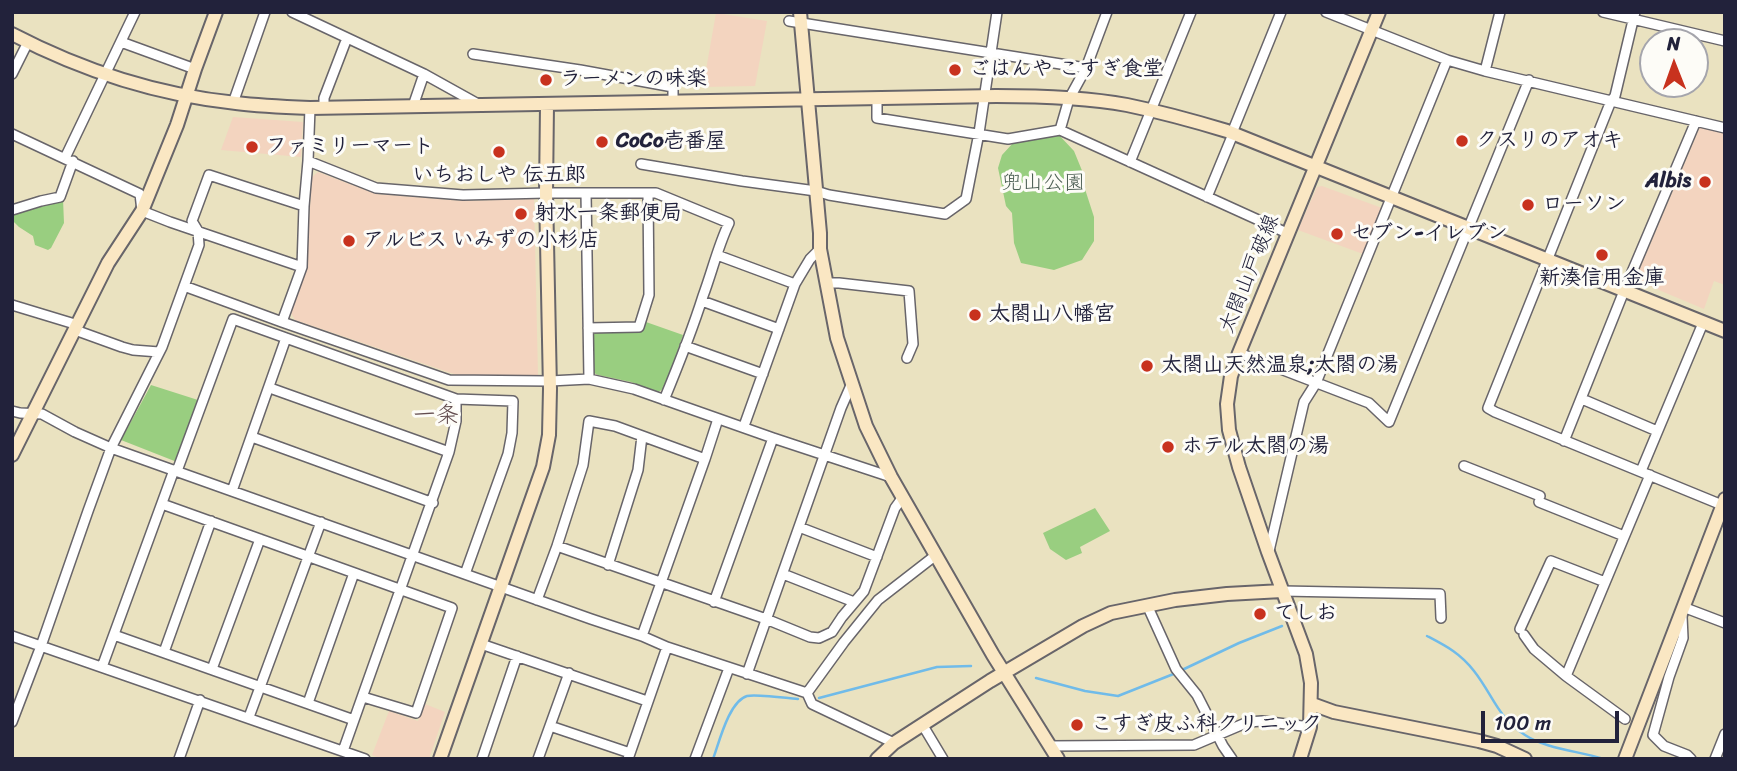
<!DOCTYPE html>
<meta charset="utf-8">
<style>
body{margin:0}
#map{position:relative;width:1737px;height:771px;overflow:hidden;background:#eae2c0;font-family:Sriracha,sans-serif}
canvas{display:block}
.frame{position:absolute;inset:0;border:14px solid #22223b;pointer-events:none}
.north{position:absolute;left:1639px;top:28px;width:70px;height:70px;box-sizing:border-box;background:#fdfcf7;border:2px solid #a5a5ac;border-radius:50%;rotate:359deg;font-size:19px;font-weight:700;line-height:28px;text-align:center;color:#22223b}
.north::after{content:'';display:block;margin:auto;width:24px;height:32px;background:#c8321e;clip-path:polygon(50% 0,100% 100%,50% 72%,0 100%)}
.scale{position:absolute;left:1481px;top:711px;width:138px;height:32px;box-sizing:border-box;border:4px solid #22223b;border-top:0;padding-left:9px;font-size:21px;line-height:24px;white-space:nowrap;color:#22223b;-webkit-text-stroke:5px #fdfcf7;paint-order:stroke}
</style>
<div id="map">
<canvas width="1737" height="771"></canvas>
<div class="frame"></div>
<div class="north">N</div>
<div class="scale">100 m</div>
</div>
<script>
const c = document.querySelector('canvas').getContext('2d');
c.lineJoin = 'round';
function fill(path, color) { c.fillStyle = color; c.fill(path, 'evenodd'); }
function stroke(path, color, width, dash) { c.strokeStyle = color; c.lineWidth = width; c.lineCap = dash ? 'butt' : 'round'; c.setLineDash(dash || []); c.stroke(path); }
function drawText(font, color, halo, rows, align = 'center') {
  c.font = font + ' Sriracha,"Klee One",sans-serif'; c.lineWidth = 6; c.setLineDash([]); c.textBaseline = 'middle'; c.strokeStyle = halo; c.fillStyle = color; for (const [text, x, y, turn = 0] of rows) {
    c.save(); c.translate(x, y); c.rotate((+turn || 0) * Math.PI / 180); c.textAlign = isNaN(turn) ? turn : align; if (halo) c.strokeText(text, 0, 0); c.fillText(text, 0, 0); c.restore();
  }
}
fill(new Path2D(`
 M716,13L767,21L755,86L703,87Z
 M233,117L303,122L301,157L221,150Z
 M1700,127L1725,133V285L1714,281L1704,309L1635,280Z
 M318,172L376,194L463,201L534,199L538,375L510,377L457,375L295,320L291,313L308,263V238L312,177Z
 M1322,186L1382,208L1363,254L1298,230L1317,187Z
 M425,704L445,712L429,759H381L372,755L389,711L418,721Z`), '#f3d4bf');
fill(new Path2D(`
 M1058,134L1074,151L1083,173L1084,186L1094,217V241L1082,260L1054,270L1021,263L1014,243L1012,213L1006,206L998,168L1002,155L1013,143Z
 M63,199L64,223L51,248L48,250L35,245L33,236L19,227L12,220V213Z
 M646,322L683,335L665,388L658,392L631,382L598,375L592,372V336L596,332H642Z
 M151,385L198,400L177,462L121,440Z
 M1095,508L1110,531L1080,547L1082,553L1066,560L1050,549L1043,533Z`), '#99ce80');
stroke(new Path2D(`
 M1427,636C1446,646 1460,653 1474,671C1493,695 1497,717 1525,735C1546,749 1579,751 1604,759
 M1182,670L1239,643L1282,626
 M1036,678L1085,691L1118,696L1176,673
 M819,698L937,667L971,666
 M713,759C719,743 729,701 747,696C755,694 788,698 798,699`), '#70bbe9', 2.5);
const street = new Path2D(`
 M292,12L424,74L478,104
 M1326,12L1447,60L1485,71L1725,128
 M1603,12L1725,41
 M1635,12L1615,96L1611,101L1488,408L1495,412L1722,505
 M789,21L1086,68
 M121,42L195,69
 M473,54L580,70L673,87V102
 M1485,71L1500,12
 M12,74L28,42
 M877,98V118L1008,139L1060,130L1287,233
 M233,103L265,12
 M413,106L424,74
 M324,108V98L347,38
 M1060,130L1069,99L1086,68L1107,12
 M1232,133L1281,12
 M12,134L140,194L142,211L170,222L302,267
 M65,158L135,12
 M308,161L376,188L463,195L546,193H656L729,223C718,246 712,272 703,296C692,331 678,366 664,400
 M1130,162L1191,12
 M641,164L742,181L816,191L829,195L945,214L966,199L979,133L997,12
 M586,193L589,379
 M1207,197L1233,134
 M12,210L41,201L60,197L73,161
 M717,255L795,284
 M827,283H839L909,291L913,344L907,358
 M184,286L282,322L449,380L550,381L589,379L634,389L773,438L891,477
 M702,301L779,329
 M12,305L78,325
 M282,322L302,267L304,206L308,161L310,108
 M588,328L639,327L649,295L648,193
 M75,330L122,347L133,350L159,352
 M685,346L763,374
 M1239,353L1369,403L1389,422L1529,80
 M270,388L449,452
 M1582,399L1657,431
 M12,411L20,413L42,414L75,432L111,448L591,619L642,636L667,647L807,693L812,704L894,743
 M744,426L795,284L810,259L820,249
 M252,437L433,503
 M1564,441L1624,291L1696,121
 M1464,466L1540,496
 M177,471L233,319L456,399L513,401L512,433L508,454L465,574
 M1641,471L1703,323
 M232,491L286,338
 M1539,502L1624,536
 M162,504L452,608L416,713L363,697
 M799,527L877,557
 M557,546L766,619L810,637L819,638L832,632L842,617L864,591L895,508L903,497
 M1269,551L1304,402L1316,383L1447,60
 M608,565L638,470L642,436
 M783,574L854,602
 M1282,591L1440,594L1441,618
 M537,600L557,546L583,465L589,421L615,426L705,459
 M714,602L773,438
 M1147,605L1176,669L1197,695L1223,746L1232,759
 M1683,607L1725,623
 M1682,616L1683,638L1669,677L1653,735L1664,746L1687,755L1691,759
 M1520,629L1551,561L1605,582
 M114,635L354,720
 M1524,635L1534,649L1566,676L1650,475
 M12,636L365,759
 M642,636L705,459L718,419
 M481,644L647,701
 M164,652L211,521
 M102,667L174,470
 M212,669L260,539
 M747,674L841,408L852,383
 M1566,676L1625,719
 M807,693L844,642L878,600L936,555
 M308,703L354,573
 M249,717L321,522
 M12,722L41,646L88,511L111,448L162,347L199,245L198,231L192,221L209,175L304,206
 M922,724L943,759
 M550,726L630,753
 M1050,746L1194,745L1248,722L1262,721L1310,727
 M343,751L449,452L456,421V399
 M179,759L200,700
 M482,759L517,656
 M538,759L569,673
 M628,759L667,647
 M695,759L729,668
 M1715,759L1725,734`);
const secondary = new Path2D(`
 M800,12L820,233V249L837,338L866,426L891,477L993,655L1058,759
 M12,34C81,70 158,95 236,103C260,106 285,107 310,108L996,96C1039,96 1084,97 1127,105C1161,112 1194,121 1227,131L1725,331
 M12,455L108,263L142,211L177,125L195,69L216,12
 M1312,704L1334,712L1479,741L1497,746L1525,759
 M440,759L543,467L549,435L550,389L546,193L547,105
 M877,759L894,743L990,681L1083,626L1111,613L1175,600L1227,594L1282,591
 M1300,759L1310,727L1311,683L1306,654L1268,552L1239,467L1229,430L1227,404L1231,376L1239,353L1379,12
 M1625,759L1725,499`);
stroke(street, '#68656a', 12);
stroke(secondary, '#68656a', 16);
stroke(street, '#fff', 9);
stroke(secondary, '#fae7c3', 12);
for (const [x, y, r, color] of [
 [955,70,7,"#c8321e"],
 [546,80,7,"#c8321e"],
 [1462,141,7,"#c8321e"],
 [602,142,7,"#c8321e"],
 [252,147,7,"#c8321e"],
 [499,152,7,"#c8321e"],
 [1705,182,7,"#c8321e"],
 [1528,205,7,"#c8321e"],
 [521,214,7,"#c8321e"],
 [1337,234,7,"#c8321e"],
 [349,241,7,"#c8321e"],
 [1602,255,7,"#c8321e"],
 [975,315,7,"#c8321e"],
 [1147,366,7,"#c8321e"],
 [1168,447,7,"#c8321e"],
 [1260,614,7,"#c8321e"],
 [1077,725,7,"#c8321e"]
]) { const dot = new Path2D(); dot.arc(x, y, r, 0, 2 * Math.PI); c.fillStyle = color; c.fill(dot); stroke(dot, '#fdfcf7', 2.5); }
drawText('bold 21px', '#22223b', '#fdfcf7', [
 ["ごはんや こすぎ食堂",969,70],
 ["ラーメンの味楽",560,80],
 ["クスリのアオキ",1476,141],
 ["CoCo壱番屋",616,142],
 ["ファミリーマート",266,147],
 ["いちおしや 伝五郎",499,176,"center"],
 ["Albis",1691,182,"right"],
 ["ローソン",1542,205],
 ["射水一条郵便局",535,214],
 ["セブン-イレブン",1351,234],
 ["アルビス いみずの小杉店",363,241],
 ["新湊信用金庫",1602,279,"center"],
 ["太閤山八幡宮",989,315],
 ["太閤山天然温泉;太閤の湯",1161,366],
 ["ホテル太閤の湯",1182,447],
 ["てしお",1274,614],
 ["こすぎ皮ふ科クリニック",1091,725]
], 'left');
drawText('21px', '#4c5e53', '#fdfcf7', [
 ["兜山公園",1043,184]
]);
drawText('21px', '#22223b', '#fdfcf7', [
 ["太閤山戸破線",1250,274,-68]
]);
drawText('23px', '#634d4f', '#fdfcf7', [
 ["一条",436,416]
]);
</script>
